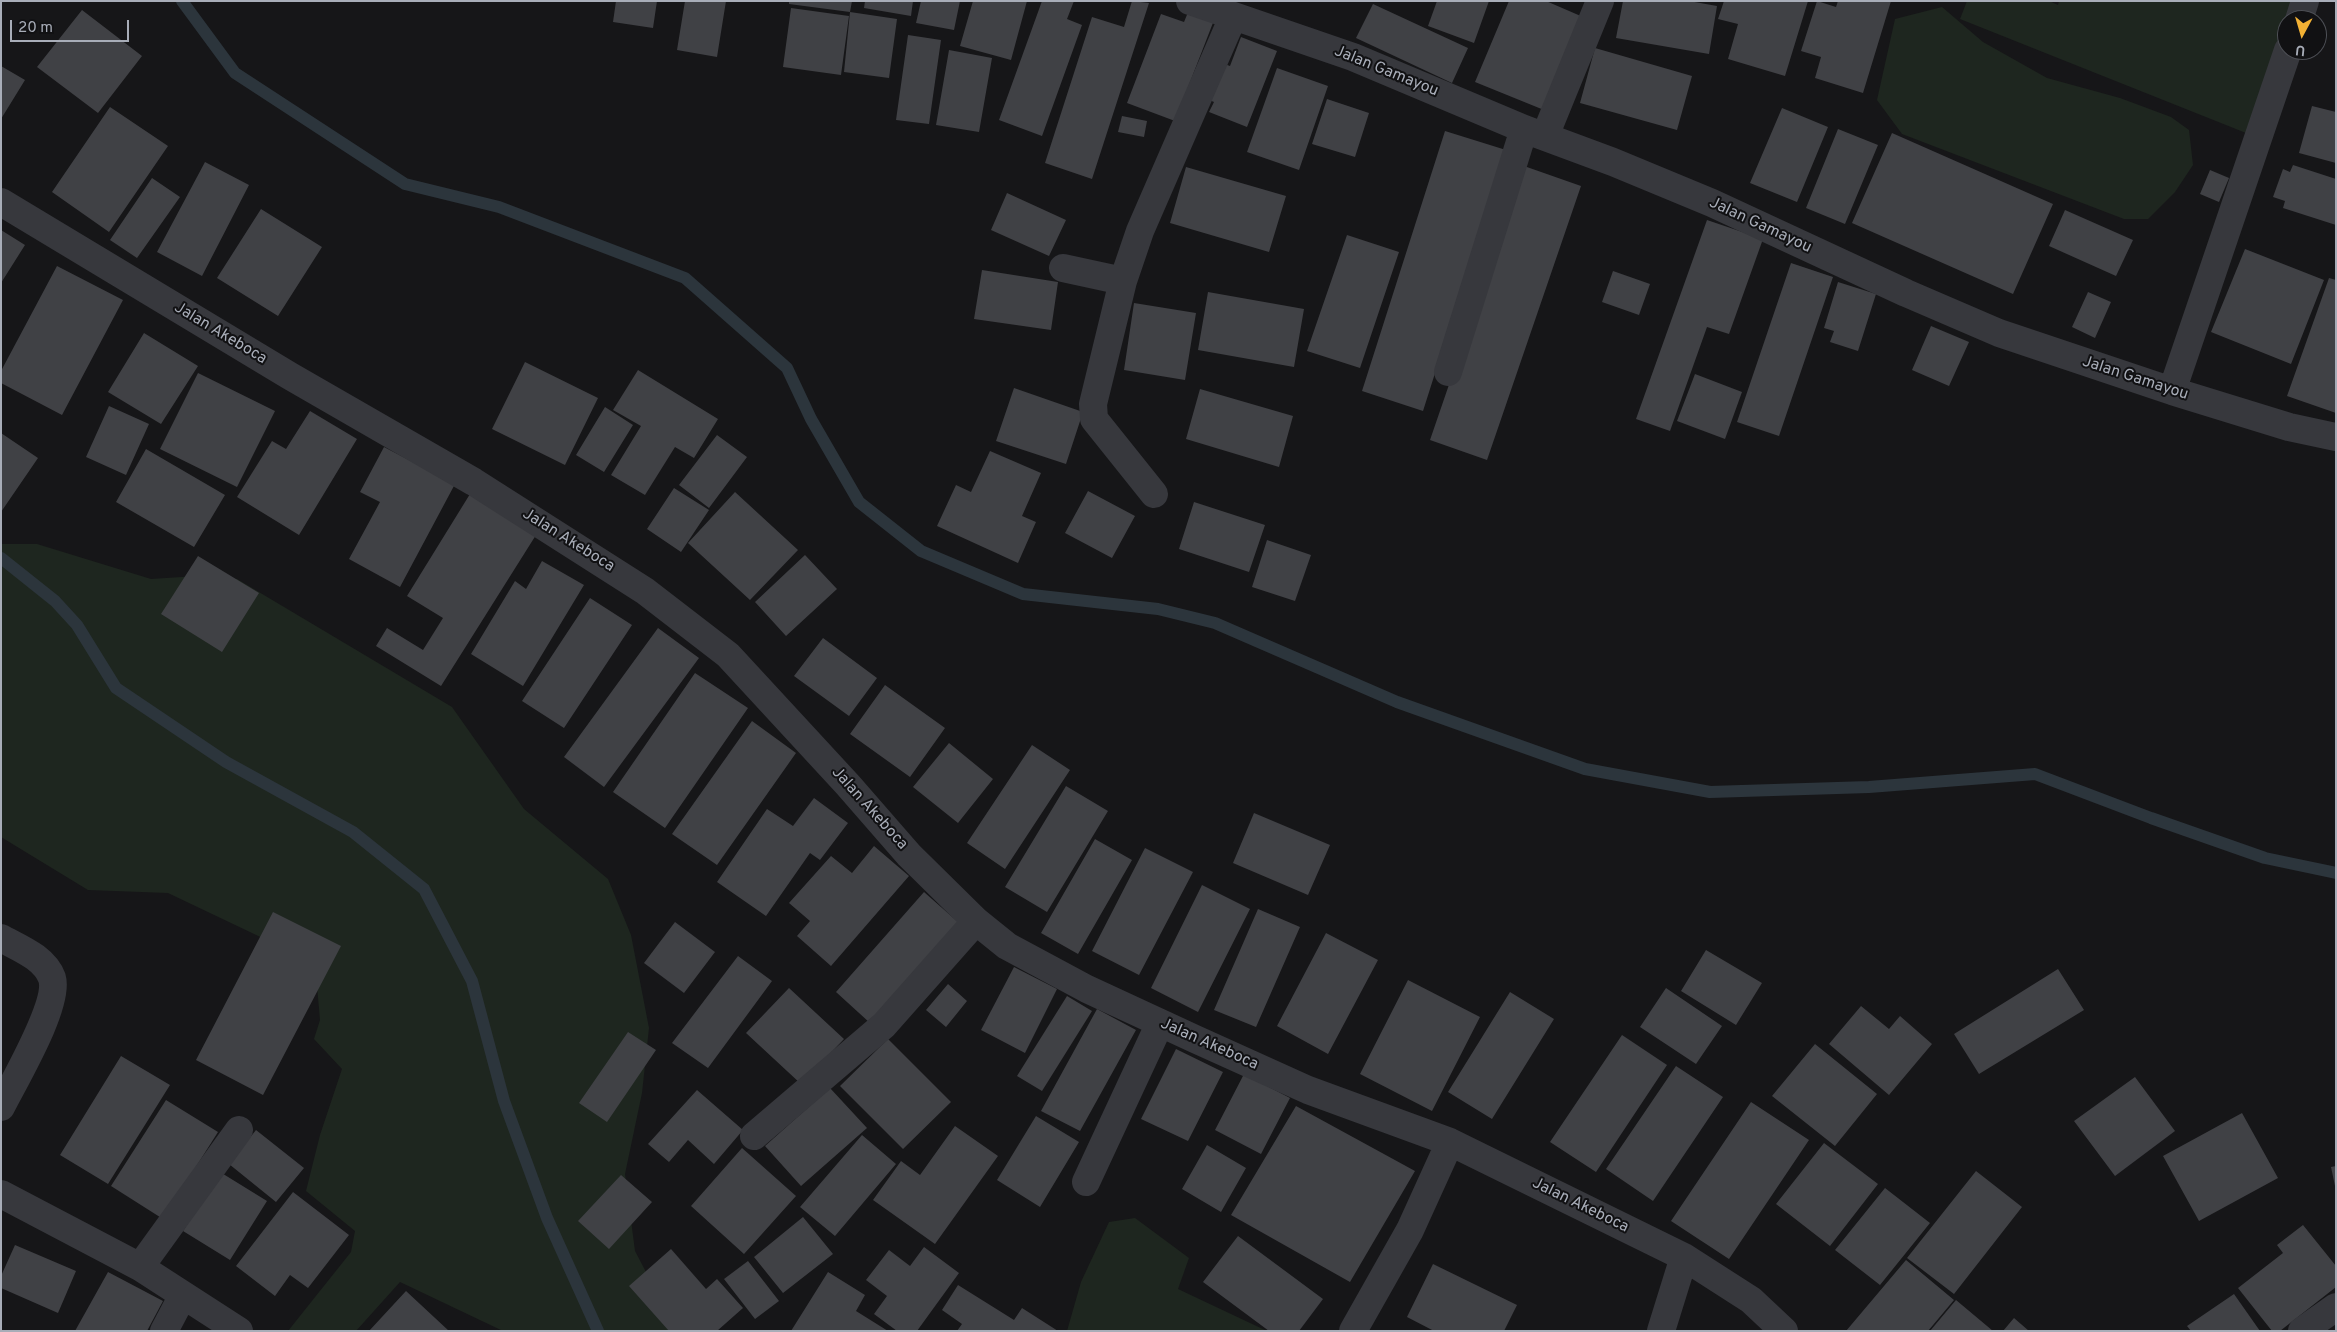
<!DOCTYPE html>
<style>
body{margin:0}
#map{position:relative;width:2337px;height:1332px;overflow:hidden;background:#161618;font-family:Overpass,sans-serif}
canvas{display:block}
.frame{position:absolute;inset:0;border:2px solid #a8adb8;pointer-events:none}
.north{position:absolute;left:2277px;top:10px;width:50px;height:50px;box-sizing:border-box;background:#111113;border:1px solid #4d4f55;border-radius:50%;rotate:186deg;font-size:14px;font-weight:700;line-height:20px;text-align:center;color:#a8adb8}
.north::after{content:'';display:block;margin:auto;width:18px;height:22px;background:#f2b134;clip-path:polygon(50% 0,100% 100%,50% 72%,0 100%)}
.scale{position:absolute;left:10px;top:20px;width:119px;height:22px;box-sizing:border-box;border:2px solid #a8adb8;border-top:0;padding-left:6px;font-size:15px;line-height:18px;white-space:nowrap;color:#a8adb8;-webkit-text-stroke:4px #111113;paint-order:stroke}
</style>
<div id="map">
<canvas width="2337" height="1332"></canvas>
<div class="frame"></div>
<div class="north">U</div>
<div class="scale">20 m</div>
</div>
<script>
const c = document.querySelector('canvas').getContext('2d');
c.lineJoin = 'round';
function fill(path, color) { c.fillStyle = color; c.fill(path, 'evenodd'); }
function stroke(path, color, width, dash) { c.strokeStyle = color; c.lineWidth = width; c.lineCap = dash ? 'butt' : 'round'; c.setLineDash(dash || []); c.stroke(path); }
function drawText(font, color, halo, rows, align = 'center') {
  c.font = font + ' Overpass,sans-serif'; c.lineWidth = 4; c.setLineDash([]); c.textBaseline = 'middle'; c.strokeStyle = halo; c.fillStyle = color; for (const [text, x, y, turn = 0] of rows) {
    c.save(); c.translate(x, y); c.rotate((+turn || 0) * Math.PI / 180); c.textAlign = isNaN(turn) ? turn : align; if (halo) c.strokeText(text, 0, 0); c.fillText(text, 0, 0); c.restore();
  }
}
fill(new Path2D(`
 M1967,1H2049L2058,5L2059,1H2296L2246,133L1960,19Z
 M1942,7L1983,42L2047,78L2120,98L2171,117L2189,130L2193,165L2175,192L2148,219H2124L1902,134L1877,100L1895,19Z
 M1,544H37L151,579L197,576L237,579L452,707L524,809L608,879L631,935L649,1028L642,1093L625,1174L635,1251L667,1312L710,1331H503L400,1282L356,1331H288L351,1252L355,1231L306,1191L320,1135L342,1069L314,1039L320,1020L315,963L168,893L88,890L1,837Z
 M1135,1218L1189,1258L1178,1289L1267,1331H1067L1081,1282L1109,1222Z`), '#1e261f');
stroke(new Path2D(`
 M182,1L235,73L405,184L499,207L685,278L787,368L811,419L859,502L921,551L1023,594L1158,609L1215,623L1397,702L1585,769L1710,792L1869,787L2035,774L2151,818L2265,858L2336,873
 M1,558L55,601L77,625L116,688L226,762L353,832L424,889L472,981L504,1101L547,1218L598,1331`), '#2c353c', 12);
fill(new Path2D(`
 M616,1H657L653,28L613,22Z
 M685,1H726L717,57L677,50Z
 M789,1H852L850,12L789,4Z
 M865,1H913L911,16L864,8Z
 M921,1H960L954,30L916,23Z
 M973,1H1027L1011,60L960,46Z
 M1042,1H1074L1067,19L1082,25L1042,136L999,120Z
 M1132,1L1149,3L1092,179L1045,163L1092,17L1124,27Z
 M1437,1H1489L1474,43L1428,26Z
 M1509,1H1546L1583,17L1544,110L1475,82Z
 M1623,1H1689L1717,6L1709,54L1616,38Z
 M1724,1H1808L1785,76L1728,59L1738,24L1718,19Z
 M1817,1L1836,7L1838,1H1891L1863,93L1815,78L1821,57L1801,51Z
 M1373,4L1468,48L1452,83L1356,38Z
 M1191,5L1216,15L1175,121L1127,103L1161,14L1184,22Z
 M791,8L849,16L841,75L783,67Z
 M82,10L142,56L98,113L37,67Z
 M850,12L897,19L889,78L844,72Z
 M908,35L941,40L929,124L896,120Z
 M1241,37L1277,51L1247,127L1209,112L1214,102L1202,97L1216,61L1230,66Z
 M1595,48L1692,76L1677,130L1580,103Z
 M949,50L992,58L979,132L936,125Z
 M1,66L25,80L1,119Z
 M1277,68L1328,86L1299,170L1247,152Z
 M1327,99L1369,113L1355,157L1312,144Z
 M2312,106L2336,112V163L2299,153Z
 M110,107L168,146L109,232L52,192Z
 M1782,108L1828,127L1797,202L1750,183Z
 M1122,116L1147,121L1144,137L1118,132Z
 M1838,129L1878,145L1845,224L1806,208Z
 M1445,131L1506,150L1423,411L1362,391Z
 M1892,133L2053,204L2013,294L1852,223Z
 M205,162L249,185L202,276L157,252Z
 M2293,165L2336,179V225L2283,208L2285,201L2273,197L2283,169L2290,172Z
 M1524,166L1581,186L1487,460L1430,440Z
 M1186,167L1286,196L1269,252L1170,223Z
 M2210,170L2229,178L2219,202L2200,194Z
 M152,178L180,197L137,258L110,240Z
 M1007,193L1066,220L1049,256L991,230Z
 M261,209L322,247L278,316L217,278Z
 M2065,210L2133,240L2116,276L2049,246Z
 M1707,220L1763,239L1729,334L1707,327L1670,431L1636,419Z
 M1,230L25,245L1,283Z
 M1347,235L1399,252L1360,368L1307,351Z
 M2245,249L2324,280L2291,364L2211,332Z
 M1791,263L1833,277L1779,436L1737,422Z
 M57,266L123,300L62,415L1,383V371Z
 M982,270L1058,282L1051,330L974,319Z
 M1613,271L1650,284L1639,315L1602,302Z
 M2329,278L2336,280V413L2287,396Z
 M1838,282L1876,294L1858,351L1830,342L1834,331L1824,328Z
 M1208,292L1304,309L1294,367L1198,350Z
 M2088,292L2111,302L2095,338L2072,327Z
 M1134,303L1196,313L1185,380L1124,370Z
 M1931,326L1969,342L1949,386L1912,370Z
 M144,333L198,366L161,424L108,392Z
 M525,362L598,398L565,465L492,429Z
 M638,370L718,419L694,458L675,447L645,495L611,475L641,426L613,410Z
 M198,373L275,411L237,487L160,449Z
 M1695,374L1742,392L1725,439L1677,421Z
 M1014,388L1083,412L1066,464L996,441Z
 M1200,389L1293,416L1279,467L1186,439Z
 M109,406L149,424L126,475L86,457Z
 M605,407L633,425L604,472L576,455Z
 M310,411L357,439L299,535L237,497L272,441L286,449Z
 M1,433L38,458L1,512Z
 M717,435L747,457L709,508L679,485Z
 M384,447L455,484L400,587L349,559L380,502L360,492Z
 M146,449L225,495L194,547L116,502Z
 M990,451L1041,473L1022,516L1036,522L1018,563L937,526L956,485L971,492Z
 M674,488L709,510L681,552L647,529Z
 M1088,491L1135,516L1112,558L1065,533Z
 M735,492L798,550L750,600L688,543Z
 M470,494L536,535L441,686L376,646L387,628L423,650L443,618L407,596Z
 M1194,502L1265,525L1249,572L1179,549Z
 M1267,540L1311,555L1295,601L1252,587Z
 M805,555L837,589L786,636L755,602Z
 M198,556L259,593L222,652L161,614Z
 M542,561L584,585L523,686L471,654L515,581L526,589Z
 M590,598L632,625L564,728L522,701Z
 M658,628L699,658L604,787L564,757Z
 M823,638L877,678L849,716L794,676Z
 M695,673L748,708L665,828L613,792Z
 M885,685L945,728L910,777L850,734Z
 M752,721L796,753L717,865L672,834Z
 M949,743L993,779L958,823L913,787Z
 M1032,745L1070,770L1005,869L967,843Z
 M1066,786L1108,811L1047,912L1005,887Z
 M814,798L848,823L820,860L810,853L766,916L717,882L767,809L793,826Z
 M1254,813L1330,845L1308,895L1233,863Z
 M1095,839L1132,860L1078,954L1041,933Z
 M874,846L909,876L831,966L797,936L810,921L789,903L831,856L852,873Z
 M1145,848L1193,872L1139,975L1092,951Z
 M1202,885L1250,909L1198,1012L1151,988Z
 M924,892L958,922L870,1023L836,992Z
 M1258,909L1300,927L1256,1027L1214,1010Z
 M273,912L341,946L263,1095L196,1060Z
 M675,922L715,952L684,993L644,963Z
 M1326,933L1378,960L1328,1054L1277,1026Z
 M1706,950L1762,983L1736,1025L1681,991Z
 M738,956L772,981L708,1068L672,1043Z
 M1014,967L1057,989L1025,1053L981,1030Z
 M2058,969L2084,1010L1979,1074L1954,1034Z
 M1408,980L1480,1017L1432,1111L1360,1074Z
 M948,984L967,1001L946,1027L926,1010Z
 M789,988L844,1039L801,1084L746,1033Z
 M1666,988L1722,1026L1696,1064L1640,1027Z
 M1510,992L1554,1019L1492,1119L1448,1092Z
 M1067,996L1092,1011L1042,1091L1017,1076Z
 M1861,1006L1889,1029L1900,1016L1932,1044L1889,1095L1829,1044Z
 M1097,1009L1136,1030L1080,1131L1041,1111Z
 M628,1032L656,1050L607,1122L579,1103Z
 M1622,1035L1667,1065L1596,1172L1550,1142Z
 M888,1039L951,1102L903,1149L840,1086Z
 M1815,1044L1877,1094L1835,1146L1772,1096Z
 M1176,1049L1223,1072L1188,1141L1141,1119Z
 M121,1056L170,1085L108,1184L60,1155Z
 M1676,1066L1723,1097L1653,1201L1606,1169Z
 M1244,1074L1290,1098L1261,1154L1215,1130Z
 M2135,1077L2175,1131L2115,1176L2074,1121Z
 M830,1088L867,1128L801,1186L765,1146Z
 M697,1090L743,1130L714,1164L688,1140L669,1162L648,1144Z
 M166,1100L218,1132L163,1219L111,1186Z
 M1751,1102L1809,1140L1729,1259L1671,1221Z
 M1296,1106L1415,1171L1350,1282L1231,1215Z
 M2242,1113L2278,1178L2199,1221L2163,1156Z
 M1036,1116L1079,1142L1040,1207L997,1180Z
 M955,1126L998,1156L935,1244L873,1200L901,1161L920,1175Z
 M256,1130L304,1168L276,1202L229,1164Z
 M862,1135L896,1164L835,1236L800,1207Z
 M1824,1143L1878,1184L1830,1246L1776,1204Z
 M1207,1145L1246,1168L1221,1212L1182,1189Z
 M742,1148L796,1196L744,1254L691,1206Z
 M2336,1166V1186H2335L2331,1167Z
 M1976,1171L2022,1207L1954,1294L1907,1258Z
 M220,1172L267,1201L230,1260L183,1231Z
 M621,1175L652,1202L609,1249L578,1221Z
 M1885,1188L1930,1223L1880,1285L1835,1250Z
 M293,1192L349,1235L308,1288L290,1275L275,1296L236,1266Z
 M803,1217L833,1254L783,1293L754,1257Z
 M2303,1225L2336,1266V1287L2280,1331H2272L2238,1288L2283,1253L2277,1245Z
 M1238,1236L1323,1299L1299,1331H1269L1203,1282Z
 M15,1245L76,1271L58,1313L1,1288V1276Z
 M924,1247L959,1273L917,1331H897L874,1314L887,1296L866,1280L889,1250L910,1266Z
 M671,1249L706,1289L717,1279L743,1308L717,1331H669L629,1286Z
 M1906,1260L1954,1300L1928,1331H1846Z
 M748,1261L779,1301L755,1319L724,1279Z
 M1433,1264L1517,1305L1504,1331H1434L1407,1317Z
 M108,1272L163,1301L147,1331H75Z
 M828,1272L865,1295L856,1311L888,1331H791Z
 M958,1285L1014,1320L1022,1308L1058,1331H957L962,1324L942,1310Z
 M406,1291L449,1331H369Z
 M2234,1294L2260,1331H2191L2187,1326Z
 M1956,1300L1993,1331H1930Z
 M2014,1318L2029,1331H2003Z`), '#404145');
stroke(new Path2D(`
 M1190,1L1353,57L1524,129L1613,162L1712,203L1906,293L1999,333L2172,391L2289,427L2336,437
 M2299,20L2305,1
 M1545,136L1600,1
 M1,202L290,376L474,482L645,591L728,655L848,785L909,855L976,921L1007,946L1087,989L1195,1039L1308,1090L1450,1142L1684,1257L1751,1300L1784,1331
 M1063,268L1123,281
 M1448,372L1524,129
 M2172,391L2288,50
 M1154,494L1094,419L1093,404L1123,281L1140,231L1233,17
 M1,938C19,948 44,957 52,978C60,1004 14,1081 1,1107
 M754,1136L884,1025L976,921
 M1086,1182L1160,1023
 M1,1194L140,1267L239,1331
 M140,1267L239,1130
 M164,1331L183,1295
 M1353,1331L1410,1230L1450,1142
 M1661,1331L1684,1257
 M2302,1331L2336,1307`), '#37383d', 28);
drawText('16px', '#a8adb8', '#111113', [
 ["Jalan Gamayou",1386,72,22],
 ["Jalan Gamayou",1760,226,25],
 ["Jalan Akeboca",220,334,31],
 ["Jalan Gamayou",2135,379,18],
 ["Jalan Akeboca",568,541,32],
 ["Jalan Akeboca",869,809,48],
 ["Jalan Akeboca",1209,1045,24],
 ["Jalan Akeboca",1580,1206,26]
]);
</script>
